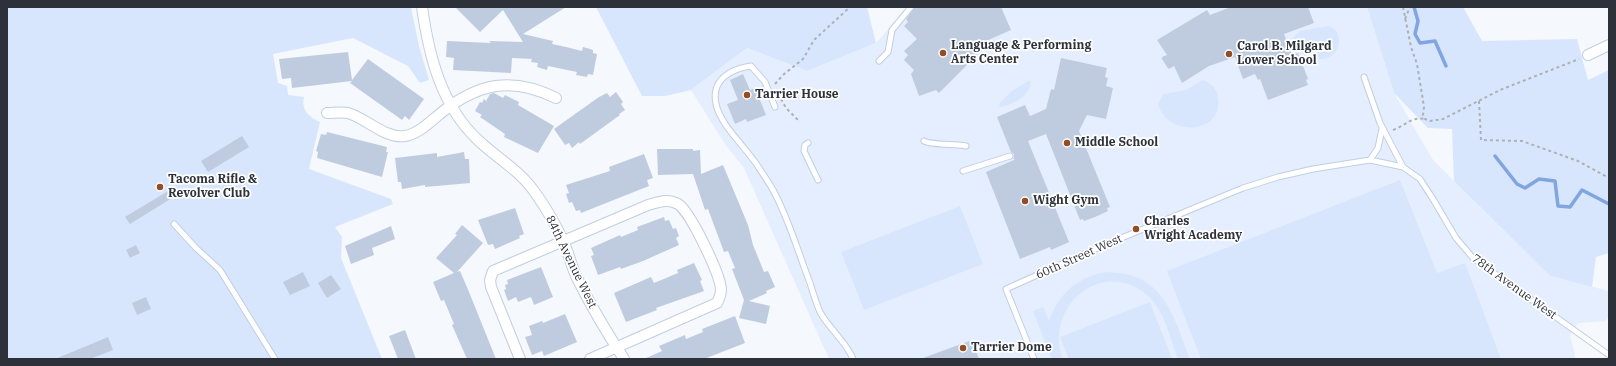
<!DOCTYPE html>
<style>
body{margin:0}
#map{position:relative;width:1616px;height:366px;overflow:hidden;background:#f5f8fc;font-family:"IBM Plex Serif",serif}
canvas{display:block}
.frame{position:absolute;inset:0;border:8px solid #2d323a;pointer-events:none}
</style>
<div id="map">
<canvas width="1616" height="366"></canvas>
<div class="frame"></div>
</div>
<script>
const c = document.querySelector('canvas').getContext('2d');
c.lineJoin = 'round';
function fill(path, color) { c.fillStyle = color; c.fill(path, 'evenodd'); }
function stroke(path, color, width, dash) { c.strokeStyle = color; c.lineWidth = width; c.lineCap = dash ? 'butt' : 'round'; c.setLineDash(dash || []); c.stroke(path); }
function drawText(font, color, halo, rows, align = 'center') {
  c.font = font + ' "IBM Plex Serif",serif'; c.lineWidth = 3.5; c.setLineDash([]); c.textBaseline = 'middle'; c.strokeStyle = halo; c.fillStyle = color; for (const [text, x, y, turn = 0] of rows) {
    c.save(); c.translate(x, y); c.rotate((+turn || 0) * Math.PI / 180); c.textAlign = isNaN(turn) ? turn : align; if (halo) c.strokeText(text, 0, 0); c.fillText(text, 0, 0); c.restore();
  }
}
fill(new Path2D(`
 M908,7H1367L1394,93L1433,160L1550,276L1609,291V316L1606,321L1578,323L1570,335L1575,354V359H829L744,168L725,144L691,90L747,48L807,71L876,43Z`), '#e4eefe');
fill(new Path2D(`
 M7,7H411L419,46L429,80L420,83L408,66L353,38L273,54L278,83L287,86L288,95L304,97C301,110 309,117 320,122L309,169L391,199L393,204L335,227L342,237L341,258L382,359H7Z
 M596,7H867L876,43L807,71L747,48L691,90L665,96H642Z
 M1367,7H1463L1482,41L1577,39L1588,80L1609,70V253L1596,257L1592,287L1550,276L1454,181L1452,129L1428,128L1394,93Z
 M1328,26C1347,31 1340,61 1319,59L1306,50L1295,46L1293,38L1300,31Z
 M1203,80C1211,83 1217,89 1218,98C1224,134 1167,138 1158,104L1163,94L1186,90Z
 M1028,81H1031C1031,96 1012,105 1000,107L999,104L1012,91Z
 M1400,180L1437,273L1465,263L1501,359H1201L1167,271Z
 M960,206L983,264L864,310L841,252Z
 M1108,272C1164,273 1173,315 1190,359H1178C1170,338 1165,312 1148,296C1104,256 1043,306 1063,359H1052L1033,311L1043,307L1049,321C1059,293 1078,276 1108,272Z
 M1150,302L1172,359H1069L1060,337Z`), '#d8e6fd');
stroke(new Path2D(`
 M1414,7L1418,21L1415,34L1420,43L1435,41L1446,66
 M1495,156L1517,184L1525,188L1539,179L1555,181L1558,206L1570,207L1582,190L1609,204`), '#81a6df', 3.5);
fill(new Path2D(`
 M455,7H566L523,34L553,41L552,44L566,47L582,51L583,47L593,50V53L597,54L593,75L588,74L587,77L576,75L577,72L548,66L547,70L537,67L538,63L531,62L532,59L512,58L511,73L453,70L454,58L446,57L447,41L491,43L489,41L523,42L503,10L480,32Z
 M915,7H1001L1011,30L977,45L982,50L939,93L936,90L919,96L911,74L914,70L904,60L908,55L904,51L917,39L904,26L908,22L906,19Z
 M1231,7H1308L1314,23L1284,34L1292,55L1298,53L1308,79L1306,80L1308,85L1268,100L1260,79L1258,80L1255,74L1243,79L1235,57L1209,66L1182,83L1174,66L1169,69L1167,67L1162,59V57L1167,55L1157,40L1207,10L1210,15Z
 M348,52L352,80L368,59L424,99L409,120L405,116L402,120L350,83L352,81L292,88L291,78L282,79L279,59Z
 M1061,58L1107,68L1105,77L1108,78L1106,86L1113,88L1106,119L1087,115L1079,131L1110,207L1107,208L1108,211L1095,217L1084,221L1083,219L1080,220L1046,134L1028,141L1069,242L1051,250L1050,247L1020,259L986,172L1014,160V154L1011,152L997,117L1025,105L1030,116L1046,109L1051,89L1054,90Z
 M743,74L750,90L755,88L766,115L747,122L746,119L735,124L727,104L738,100L730,80Z
 M616,92L623,102L621,104L625,110L619,114L620,115L580,144L579,142L572,148L569,143L565,145L554,129L599,97L607,93L610,97Z
 M494,93L503,98L505,95L519,102L518,105L554,126L538,153L504,137L505,134L480,117L482,115L475,111L480,102L482,103L484,99L486,101L490,94Z
 M327,132L387,147L386,152H388L382,177L317,158L318,152L316,151L321,134L326,135Z
 M242,136L249,147L208,172L201,161Z
 M657,149H693V151L700,150L701,174L723,165L748,225L753,245L764,272L768,271L775,287L766,291L767,293L749,301L770,306L766,324L739,318L744,300L732,269L735,268L728,251L724,252L708,209L705,210L693,174L658,175Z
 M464,152L465,159H469L470,183L425,187V185L402,189L401,182H398L395,158L437,153V157Z
 M644,154L653,178L647,180L649,186L581,213L580,210L576,211L572,202L569,203L566,194L569,193L566,185L610,171L609,167Z
 M168,191L172,198L130,224L125,217Z
 M515,208L524,234L519,236L520,238L495,249L493,244L488,245L478,220Z
 M664,217L665,221L669,220L673,229L676,228L679,236L676,238L679,245L643,261L621,269L620,267L598,275L591,256L594,255L591,248L620,235L621,237L638,230L637,227Z
 M462,225L483,243L457,272L460,271L469,292L496,359H467L452,325L454,324L444,300L441,301L433,282L454,273L436,258L457,235L455,234Z
 M391,226L395,239L372,248L374,255L351,264L345,246Z
 M136,245L140,253L130,258L126,250Z
 M694,263L702,280L700,281L704,291L656,308L657,310L626,322L614,293L651,277L654,283L678,273L677,270Z
 M541,267L553,297L534,305L531,297L518,302L516,297L508,301L504,290L506,289L505,285L508,284L507,280Z
 M303,272L310,286L290,295L283,282Z
 M331,275L341,289L327,298L318,283Z
 M146,297L151,309L137,315L132,303Z
 M565,314L577,342L544,356L542,351L532,355L525,337L532,335L529,326L542,321L543,323Z
 M735,316L745,343L704,359H644L662,351L659,346L685,335L686,339L703,332L702,329Z
 M405,330L416,359H398L389,336Z
 M108,337L113,350L90,359H55Z
 M972,340L979,359H924L923,358Z`), '#bfccdf');
const lane = new Path2D(`
 M879,61L888,52L892,30L911,7
 M1364,77L1380,123L1403,167
 M775,107L765,82L751,66C730,69 711,80 716,104C720,124 744,146 755,162C761,171 768,181 773,190C789,219 798,252 810,283C813,293 816,303 820,312C829,329 846,341 853,359
 M924,141C930,145 957,144 966,146
 M808,143L805,145L804,151L818,180
 M1370,160L1378,148L1382,129
 M963,171L1010,156
 M174,224L196,248L220,270L275,359
 M1034,359L1006,289L1102,246L1243,188L1278,177L1313,169L1370,160L1403,167L1420,179L1433,199L1456,238L1473,258L1609,355`);
const street = new Path2D(`
 M422,7C429,56 441,106 479,141C498,159 521,171 536,194C546,208 556,225 563,241C569,253 571,266 577,278C591,306 607,333 624,359
 M1588,55L1609,45
 M327,113C334,113 342,112 348,113C366,118 385,139 405,136C418,134 430,122 441,113C478,83 512,76 556,98
 M520,359L491,287L490,280L493,271L648,205C659,202 668,198 678,204C690,211 720,274 721,289C721,294 719,299 717,303L590,359`);
stroke(lane, '#c1cee1', 7);
stroke(street, '#c1cee1', 12);
stroke(new Path2D(`
 M1403,7L1411,47L1417,64L1424,107L1423,115L1425,119L1430,121L1443,119L1500,90L1579,59
 M1405,19L1410,7
 M775,84L783,75L803,59L814,40L850,7
 M781,99L786,108L800,122
 M1479,101L1481,140L1522,141L1578,161L1609,178
 M1393,130C1405,126 1412,116 1425,119`), '#adb1b6', 2, [3, 3]);
stroke(lane, '#fff', 5);
stroke(street, '#fff', 10);
for (const [x, y, r, color] of [
 [943,53,4,"#934d24"],
 [1229,54,4,"#934d24"],
 [747,95,4,"#934d24"],
 [1067,143,4,"#934d24"],
 [160,187,4,"#934d24"],
 [1025,201,4,"#934d24"],
 [1136,229,4,"#934d24"],
 [963,348,4,"#934d24"]
]) { const dot = new Path2D(); dot.arc(x, y, r, 0, 2 * Math.PI); c.fillStyle = color; c.fill(dot); stroke(dot, '#fff', 1.5); }
drawText('bold 12px', '#2d323a', '#fff', [
 ["Language & Performing",951,46],
 ["Arts Center",951,60],
 ["Carol B. Milgard",1237,47],
 ["Lower School",1237,61],
 ["Tarrier House",755,95],
 ["Middle School",1075,143],
 ["Tacoma Rifle &",168,180],
 ["Revolver Club",168,194],
 ["Wight Gym",1033,201],
 ["Charles",1144,222],
 ["Wright Academy",1144,236],
 ["Tarrier Dome",971,348]
], 'left');
drawText('12px', '#2d323a', '#fff', [
 ["60th Street West",1079,257,-24],
 ["84th Avenue West",571,262,64],
 ["78th Avenue West",1514,287,36]
]);
</script>
